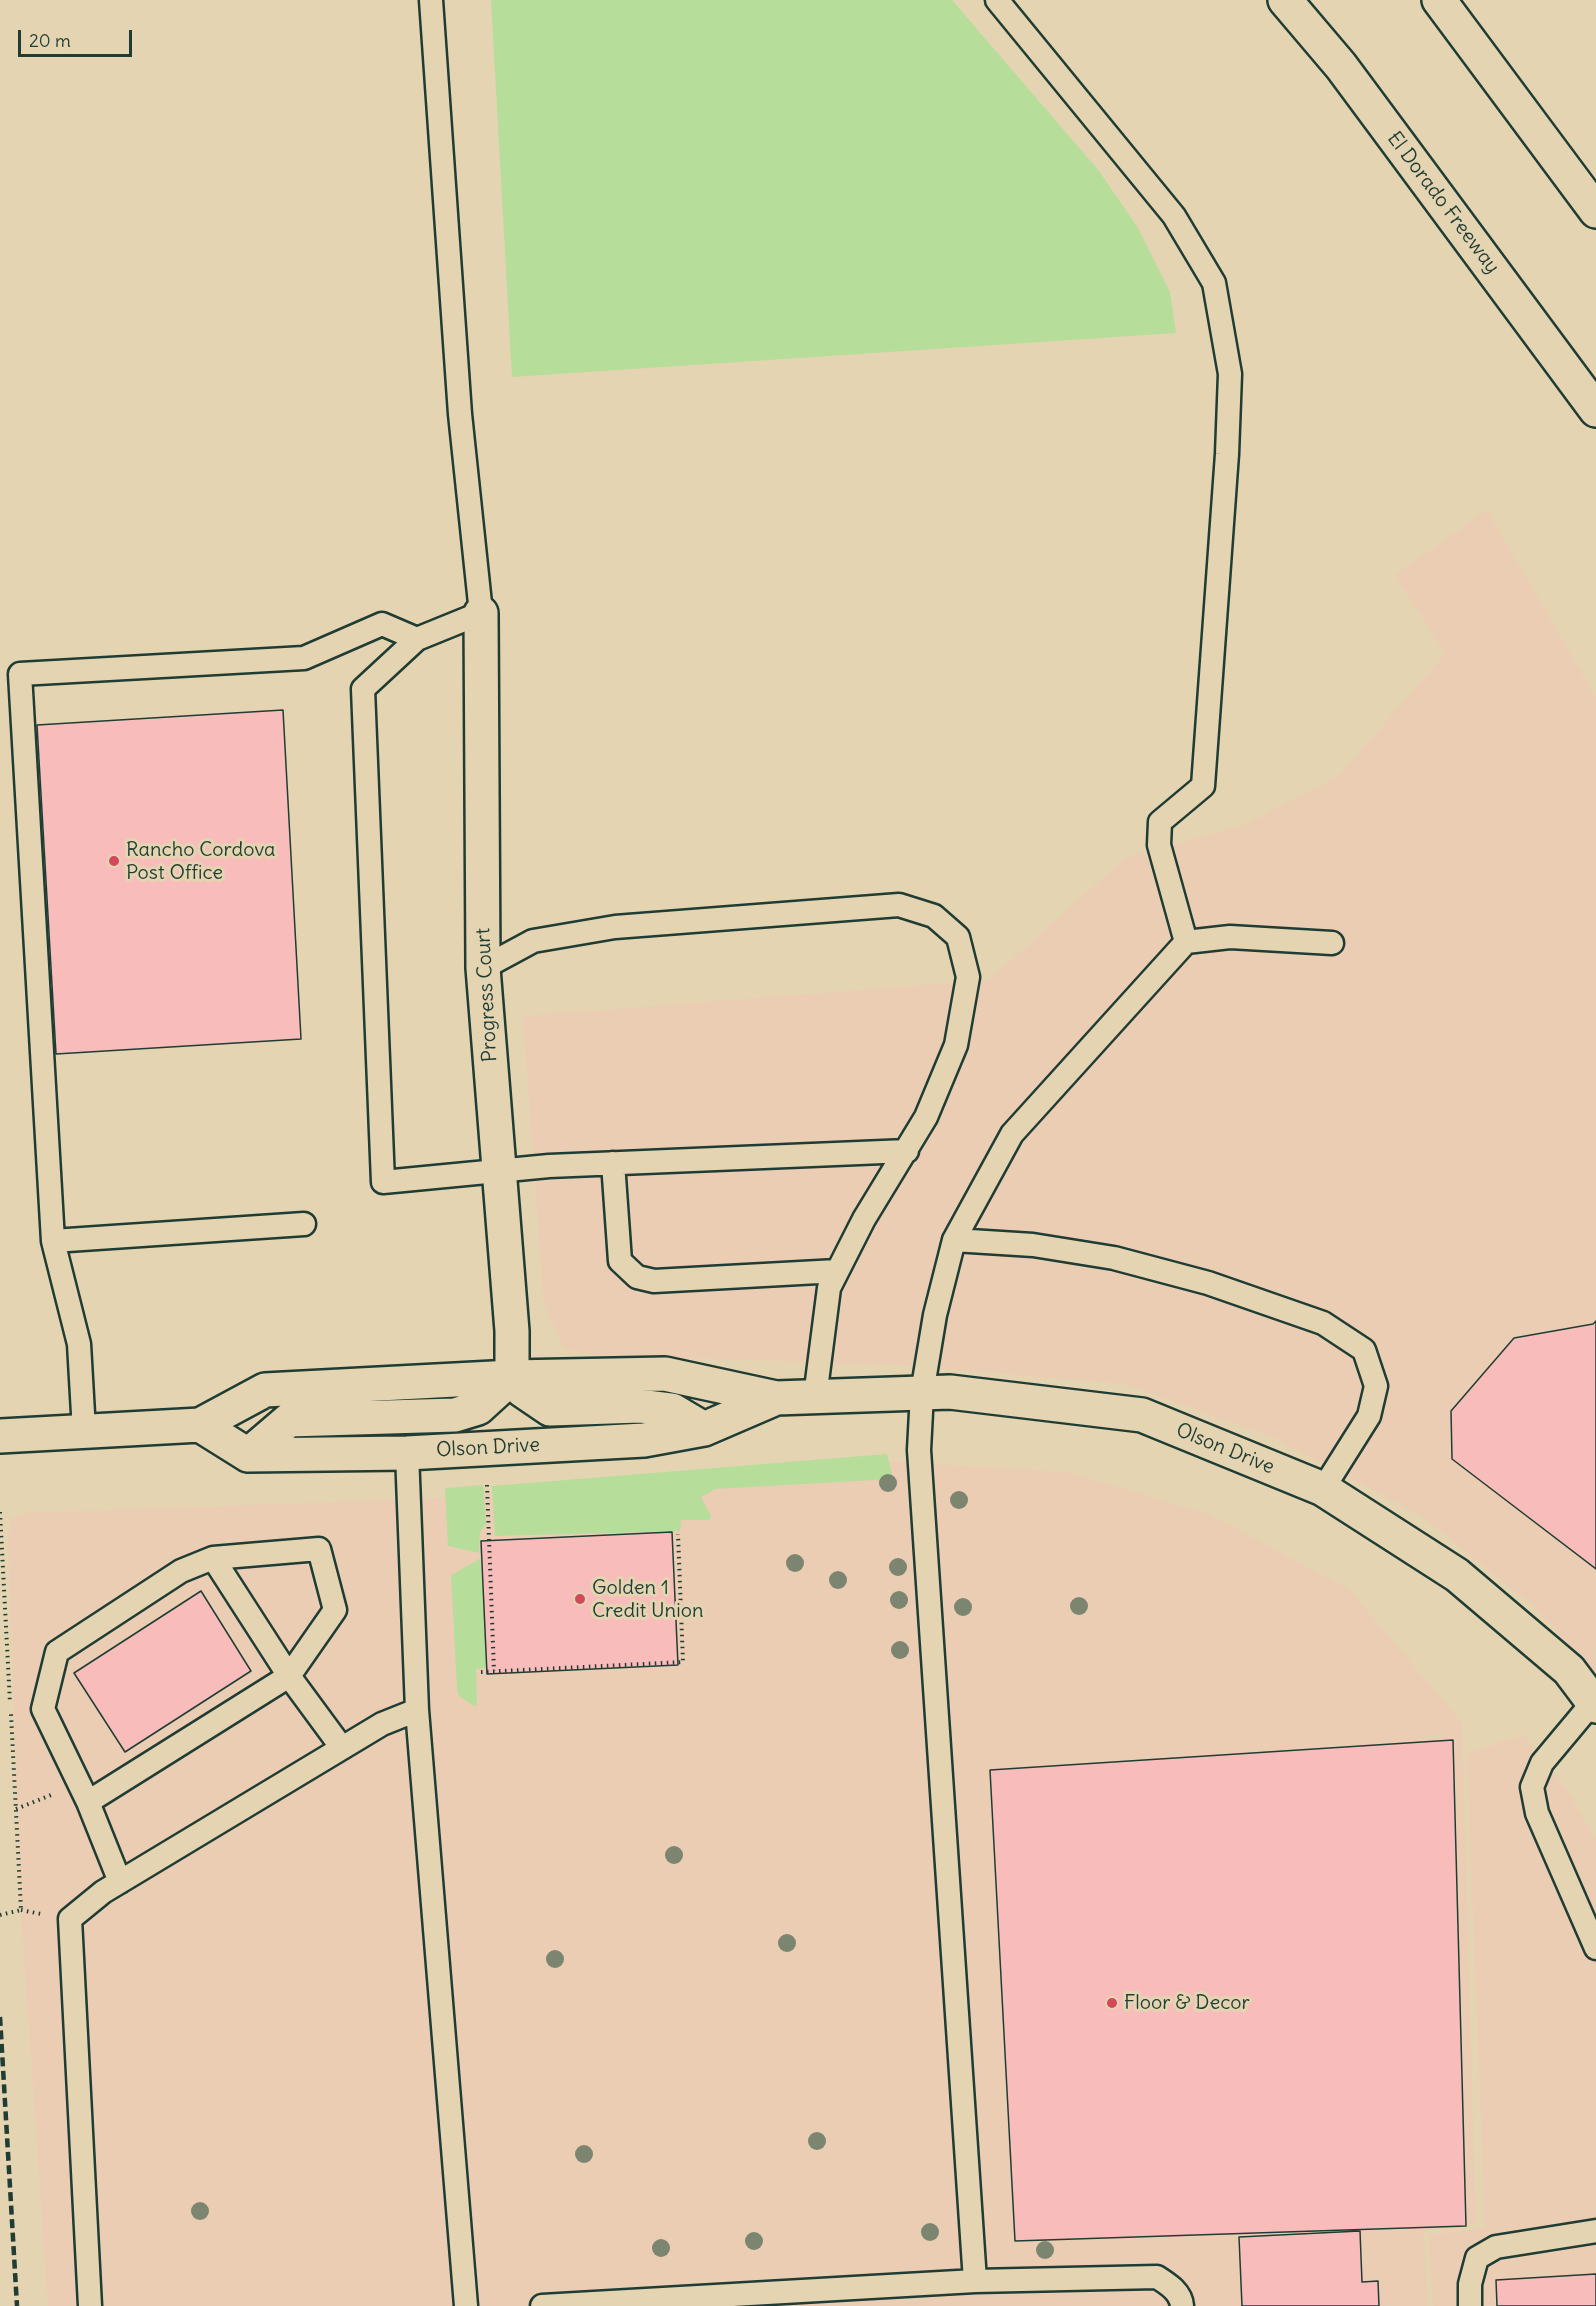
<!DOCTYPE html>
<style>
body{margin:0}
#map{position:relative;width:1596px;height:2306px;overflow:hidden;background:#e5d4b1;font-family:Delius,sans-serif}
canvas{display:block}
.scale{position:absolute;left:18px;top:30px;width:114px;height:27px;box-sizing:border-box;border:3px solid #1f3d34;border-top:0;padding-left:8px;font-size:18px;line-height:21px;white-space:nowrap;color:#1f3d34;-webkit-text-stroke:4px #e5d4b1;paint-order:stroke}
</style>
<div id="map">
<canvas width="1596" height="2306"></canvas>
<div class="scale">20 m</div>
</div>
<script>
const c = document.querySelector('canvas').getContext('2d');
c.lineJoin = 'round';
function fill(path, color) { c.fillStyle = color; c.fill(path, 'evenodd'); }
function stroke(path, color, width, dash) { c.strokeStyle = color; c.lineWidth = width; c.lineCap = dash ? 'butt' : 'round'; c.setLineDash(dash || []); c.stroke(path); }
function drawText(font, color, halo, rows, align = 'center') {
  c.font = font + ' Delius,sans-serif'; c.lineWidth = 6; c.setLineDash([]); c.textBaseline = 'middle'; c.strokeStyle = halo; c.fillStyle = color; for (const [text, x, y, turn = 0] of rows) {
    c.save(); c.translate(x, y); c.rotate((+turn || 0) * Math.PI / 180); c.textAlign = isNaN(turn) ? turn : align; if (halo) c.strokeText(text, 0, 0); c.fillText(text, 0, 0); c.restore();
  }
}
fill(new Path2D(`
 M1487,510L1596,698V1676L1534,1607L1421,1516L1271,1436L1123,1384L898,1365L590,1355L565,1349L544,1305L523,1016L989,980L1125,858L1245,825L1339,776L1445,654L1395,575Z
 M881,1461L1068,1472L1208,1514L1349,1589L1462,1723L1476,2223L1423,2232L1428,2306H48L21,1910L8,1538L11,1519L25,1513L443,1498Z
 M1524,1735L1566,1789L1596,1840V2306H1433L1429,2235L1485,2228L1467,1753Z`), '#ebcdb4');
fill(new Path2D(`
 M491,0H952L1099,171L1138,228L1170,292L1176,333L512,377Z
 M887,1454L893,1479L715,1489L701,1497L711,1516L710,1520H681L680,1531L495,1536L492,1486Z
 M483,1485L486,1524L480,1532L479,1553L448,1546L445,1488Z
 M480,1559L482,1579L485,1583L490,1665L485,1668L476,1669L477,1705L474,1706L459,1696L457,1688L451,1575Z`), '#b6de9a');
const building = new Path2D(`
 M283,710L301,1039L56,1054L37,725Z
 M1596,1321V1569L1452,1459L1451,1411L1514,1338L1593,1324Z
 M672,1532L678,1665L487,1674L481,1541Z
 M201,1591L251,1671L125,1752L74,1673Z
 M1453,1740L1466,2226L1015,2241L990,1770Z
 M1360,2231L1362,2282L1378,2281L1379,2306H1242L1239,2237Z
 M1596,2274V2306H1497L1496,2280Z`);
fill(building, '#f8bcba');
stroke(building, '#1f3d34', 1.5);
const lane = new Path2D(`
 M431,0L460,414L481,613L417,639L363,689L383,1182L549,1166L907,1151
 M997,0L1174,216L1214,283L1230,374L1227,454L1203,786L1160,822L1159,845L1186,942
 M483,968L533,941L615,927L899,905L934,916L958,937L968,977L956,1045L926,1117L864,1219L829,1288L815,1397
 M613,1163L620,1261L637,1277L654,1281L837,1271
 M954,1240L1033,1245L1114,1258L1208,1283L1323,1323L1364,1350L1376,1386L1369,1416L1323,1489
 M53,1241L304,1224
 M84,1431L79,1344L53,1241L20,674L304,658L382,624L417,639
 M407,1453L417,1710L466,2306
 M1593,1702L1542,1763L1532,1787L1537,1813L1596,1948
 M88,1802L43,1709L57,1652L181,1571L213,1558L289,1676L342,1748
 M120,1882L88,1802L289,1676L335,1610L319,1549L213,1558
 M975,2281L919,1450L922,1393L935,1315L954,1240L1012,1134L1186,942L1230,937L1332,943
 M90,2306L70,1919L103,1892L382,1724L417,1710
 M542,2306L975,2281L1157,2277C1168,2284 1181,2292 1182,2306
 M1470,2306V2284L1477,2258L1496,2247L1596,2231`);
const street = new Path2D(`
 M481,613L483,968L512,1331V1377`);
const secondary = new Path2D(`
 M512,1377L522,1390L550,1409L640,1406L672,1410L704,1429
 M200,1425L248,1455L407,1453L644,1440L704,1429L776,1398
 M0,1436L200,1425L265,1390L512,1377L665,1374L776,1398L950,1392L1142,1415L1323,1489L1457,1575L1569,1670L1596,1706
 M248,1455L289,1420L455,1415L478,1408L512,1377`);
const highway = new Path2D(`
 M1285,0L1341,66L1596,410
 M1439,0L1596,211`);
stroke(lane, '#1f3d34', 27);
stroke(street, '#1f3d34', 38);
stroke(secondary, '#1f3d34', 38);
stroke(highway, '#1f3d34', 38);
stroke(new Path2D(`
 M487,1485L494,1671
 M0,1512L10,1703
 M481,1672L683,1662L678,1534
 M16,1809L51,1795
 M21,1910L41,1914
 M0,1915L21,1910L11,1714`), '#1f3d34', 4, [1.5, 4.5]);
stroke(lane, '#e5d4b1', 22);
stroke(street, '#e5d4b1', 33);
stroke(secondary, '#e5d4b1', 33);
stroke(highway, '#e5d4b1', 33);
stroke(new Path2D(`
 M0,2017L17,2306`), '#1f3d34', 4.5, [9, 4.5]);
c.fillStyle = '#7c856f';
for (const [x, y] of [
 [888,1483],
 [959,1500],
 [795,1563],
 [898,1567],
 [838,1580],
 [899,1600],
 [1079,1606],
 [963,1607],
 [900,1650],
 [674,1855],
 [787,1943],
 [555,1959],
 [817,2141],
 [584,2154],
 [200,2211],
 [930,2232],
 [754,2241],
 [661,2248],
 [1045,2250]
]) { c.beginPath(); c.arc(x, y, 9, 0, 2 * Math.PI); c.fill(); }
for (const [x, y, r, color] of [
 [114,861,6,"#d1495b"],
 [580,1599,6,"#d1495b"],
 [1112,2003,6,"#d1495b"]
]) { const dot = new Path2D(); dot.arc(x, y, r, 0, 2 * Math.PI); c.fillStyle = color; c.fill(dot); stroke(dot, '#e5d4b1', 2); }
drawText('20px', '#1f3d34', '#e5d4b1', [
 ["El Dorado Freeway",1443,203,53],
 ["Progress Court",487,995,-93],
 ["Olson Drive",488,1448,-3],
 ["Olson Drive",1225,1449,22]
]);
drawText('20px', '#1f3d34', '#e5d4b1', [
 ["Rancho Cordova",126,850],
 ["Post Office",126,873],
 ["Golden 1",592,1588],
 ["Credit Union",592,1611],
 ["Floor & Decor",1124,2003]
], 'left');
</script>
